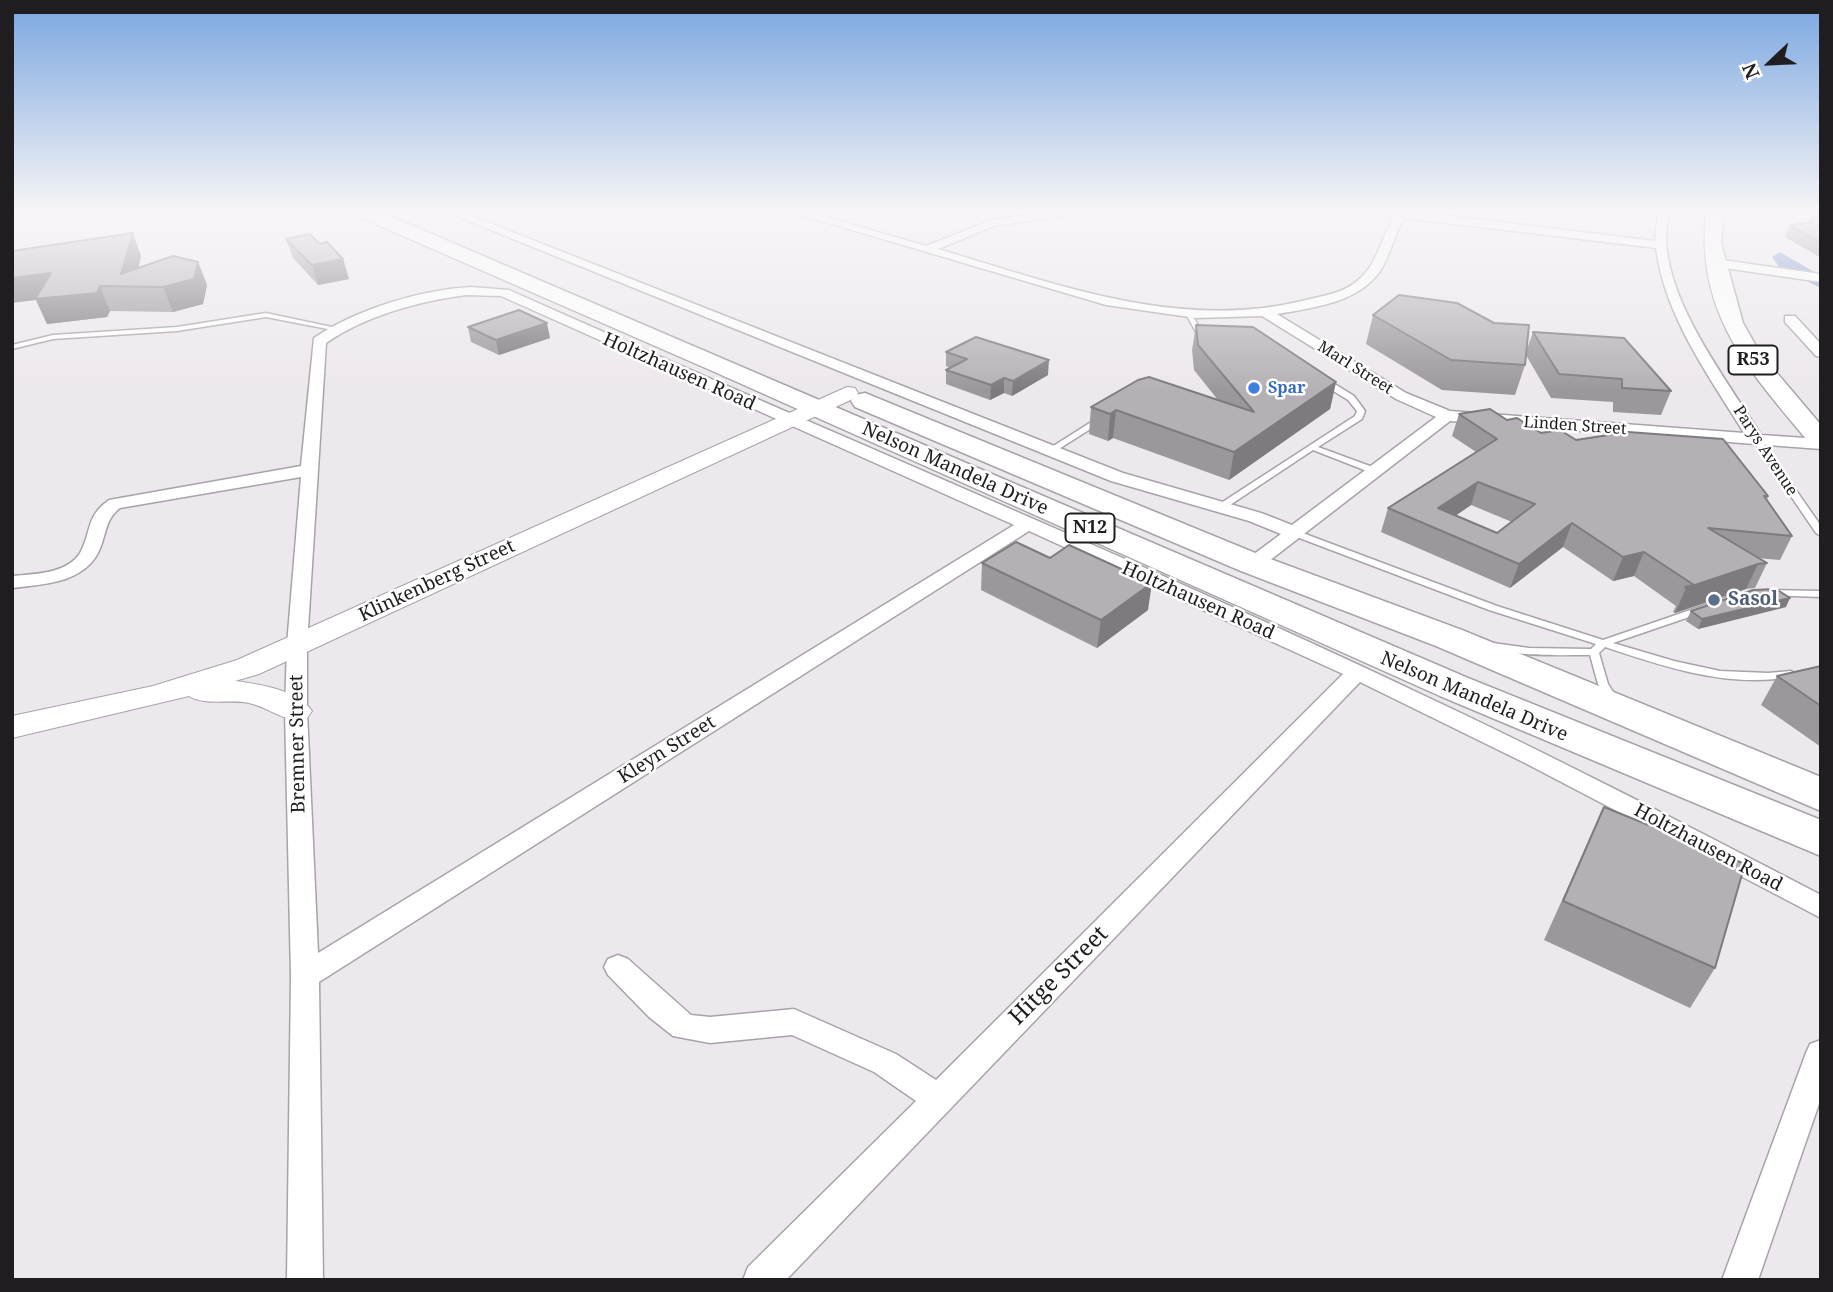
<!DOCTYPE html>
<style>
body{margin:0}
#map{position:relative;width:1833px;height:1292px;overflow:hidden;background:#ede8ed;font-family:"Noto Serif",serif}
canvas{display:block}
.frame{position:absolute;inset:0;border:14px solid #1f1d1f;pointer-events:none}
.north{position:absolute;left:1735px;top:28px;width:70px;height:70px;-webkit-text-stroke:5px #fff;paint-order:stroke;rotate:247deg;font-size:19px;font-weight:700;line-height:28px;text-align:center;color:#1f1d1f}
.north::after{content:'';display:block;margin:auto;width:24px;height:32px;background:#1f1d1f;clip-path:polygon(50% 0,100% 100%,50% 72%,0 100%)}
</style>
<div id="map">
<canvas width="1833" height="1292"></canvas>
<div class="frame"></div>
<div class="north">N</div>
</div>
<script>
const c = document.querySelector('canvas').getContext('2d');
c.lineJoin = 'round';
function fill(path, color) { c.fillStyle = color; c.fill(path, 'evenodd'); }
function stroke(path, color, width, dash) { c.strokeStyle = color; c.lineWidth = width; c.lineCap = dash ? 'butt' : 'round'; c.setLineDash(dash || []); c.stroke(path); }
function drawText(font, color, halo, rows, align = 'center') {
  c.font = font + ' "Noto Serif",serif'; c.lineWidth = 5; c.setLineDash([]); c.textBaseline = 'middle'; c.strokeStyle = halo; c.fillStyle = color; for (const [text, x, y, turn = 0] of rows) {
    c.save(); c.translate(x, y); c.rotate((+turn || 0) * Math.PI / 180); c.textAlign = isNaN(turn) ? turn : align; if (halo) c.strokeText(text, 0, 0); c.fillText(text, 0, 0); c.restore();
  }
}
fill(new Path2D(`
 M1780,252L1821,276V288L1780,268L1772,257Z`), '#7392d1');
const lane = new Path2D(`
 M266,313L341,329L338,331L266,317L177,331L53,339L12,349V345L53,335L177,327Z
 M1188,315H1192L1201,330L1208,333V335L1196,332L1187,316Z
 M1319,378H1325L1354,396L1365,411L1362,419L1318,447L1378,469V473H1372L1313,450L1224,509H1218V505L1355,416L1357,411L1348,400L1319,382Z
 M1096,419H1099L1103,421L1054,452H1051L1047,450Z
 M1753,437H1759L1821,526V536L1816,533L1752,439Z
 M1292,529L1497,606L1603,640L1731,596H1739L1740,598L1739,600L1613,643L1674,661L1720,671L1768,673L1791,671L1796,674C1791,678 1784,678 1776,679C1718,685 1659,665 1605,647L1599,653L1608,684L1619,701L1613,705L1609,704L1598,684L1590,655C1567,655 1504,657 1488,646L1493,643L1529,648L1591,649L1596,644L1489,610L1289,534L1287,532L1289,530Z
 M1768,590L1821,591V597L1765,595L1763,593L1765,591Z`);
const street = new Path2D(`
 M444,211H459L1123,473L1261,513L1292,525L1436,417L1396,399L1262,316L1196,318L1106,305L788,211H805L926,246L992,220L1053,211H1078L1073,214L994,226L938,249C1056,284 1178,331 1302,301C1321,296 1342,294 1357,281C1377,266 1381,238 1394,217L1370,214L1365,211H1409L1655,241L1658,211H1669C1669,219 1666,229 1666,237C1667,304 1727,380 1761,435L1821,439V449L1450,421L1260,568H1246L1243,564L1246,560L1281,534L1249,521L1111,481ZM1404,218L1656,248C1665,317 1709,376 1744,433L1450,411L1406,393L1277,314C1313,308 1362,302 1382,268C1391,252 1395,234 1404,218Z
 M1715,259L1821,274V282L1711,266V260Z
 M471,287L509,290C814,426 1123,553 1425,696C1559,759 1690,827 1821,895V918L1525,763L1360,682L786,1280H743L748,1267L916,1101L874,1072L792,1035L710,1043L673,1036L649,1017L608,975L604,967L608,959L618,955L628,959L691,1015L710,1017L794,1009L896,1054L936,1080L1343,674L1029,531L319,982L323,1280H287L291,976L285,711L287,645L301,477L120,508C106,519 107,530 101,546C88,583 45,584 12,588V576C34,574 67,574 80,553C92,532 85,517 109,500L301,466L314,338C357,309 420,290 471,287ZM466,295L501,296L1014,525L318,953L307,711V645L326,343C365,316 419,301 466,295Z
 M1785,316H1795L1821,344V357L1816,356L1785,322Z
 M1821,1040V1098L1758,1280H1722L1806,1053L1810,1044Z`);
const secondary = new Path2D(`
 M847,387L855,388L858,393L855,398L259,674L235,681C259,684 298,690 312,711L307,718C285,724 271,708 249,703C231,699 204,706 189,696L12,738V716L153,686L237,660Z`);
const primary = new Path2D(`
 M1706,211H1724L1721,243L1743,323L1760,353L1821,425V449L1812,446C1751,372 1695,316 1706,211Z`);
const highway = new Path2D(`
 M352,211H378L1468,678L1821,820V856L1440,696L717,373L355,215Z
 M865,393L1265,557L1462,630L1821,777V811L1436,646L1241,571L855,407L851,401L855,395Z`);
stroke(lane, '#a7a3a8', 3);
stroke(street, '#a7a3a8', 3);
stroke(secondary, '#a7a3a8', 2);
stroke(primary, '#a7a3a8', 3);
stroke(highway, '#a7a3a8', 3);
fill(lane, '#fff');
fill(street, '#fff');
fill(secondary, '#fff');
fill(primary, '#fff');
fill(highway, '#fff');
fill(new Path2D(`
 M1811,211H1821V258L1785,237L1790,225L1809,222Z
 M133,233L141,256L138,268L198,262L207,285L203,304L173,312L110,311L107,317L47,324L36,300Z
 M286,239L320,244L343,259L349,279L318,285L293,258Z
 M1373,315L1526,352L1533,332L1671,391L1661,415L1613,412V402L1551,398L1526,355L1525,365L1515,395L1442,390L1366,344Z
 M1196,325L1336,382L1330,409L1229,480L1113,438L1108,441L1089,434L1091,407L1218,400L1194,370L1192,350Z
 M468,327L550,338L499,355L471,342Z
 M946,352L1048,375L1012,396L1004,393L990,400L946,384V370L950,368L946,366Z
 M1459,414L1507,420L1541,433L1576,440L1768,496L1767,500L1792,536L1780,560L1757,558L1767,563L1755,588L1746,589L1675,613L1673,612L1676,606L1634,576L1613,581L1563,547L1510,588L1381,532L1388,508L1476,452L1452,436ZM1471,505L1512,522L1497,533L1455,516Z
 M982,563L1148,610L1097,648L981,590Z
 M1786,607L1698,629L1686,621L1691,611Z
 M1821,666V747L1761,705L1777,676Z
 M1604,807L1715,968L1690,1008L1544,940Z`), '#9b979d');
fill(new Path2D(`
 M133,233L141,256L134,287L121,274Z
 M343,259L349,279L318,285L312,265Z
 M198,262L207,285L203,304L173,312L163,287Z
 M51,273L100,286L110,311L107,317L47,324L36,300L12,303V278Z
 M547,323L550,338L499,355L496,340Z
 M1049,360L1048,375L1012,396L1013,381Z
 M1004,378V393L990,400L991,385Z
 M1336,382L1330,409L1229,480L1234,452Z
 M1116,410L1113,438L1108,441L1110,414Z
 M1478,482L1471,505L1436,529L1438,508Z
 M1572,523L1563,547L1510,588L1519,564Z
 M1644,552L1634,576L1613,581L1623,557Z
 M1758,564L1746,589L1675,613L1686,588Z
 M1152,583L1148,610L1097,648L1101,620Z
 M1790,598L1786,607L1698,629L1702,619Z`), '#7e7b7f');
const building = new Path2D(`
 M1814,211H1821V243L1790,225L1812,222Z
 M133,233L121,274L173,256L198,262L194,279L163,287L100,286L97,293L35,299L51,273L12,278V251Z
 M310,234L320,244L327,242L343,259L312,265L286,239Z
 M1399,295L1457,303L1494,323L1529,325L1525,365L1451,360L1373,315Z
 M519,310L547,323L496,340L468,327Z
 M1196,325L1253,327L1336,382L1234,452L1116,410L1110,414L1091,407L1138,380L1149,377L1254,412L1198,345Z
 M1533,332L1624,338L1671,391L1622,388V379L1559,374Z
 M976,337L1049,360L1013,381L1004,378L991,385L946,370L967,359L946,352Z
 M1490,409L1507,420L1517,418L1541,433L1560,430L1576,440L1628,432L1723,439L1768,496H1764L1792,536L1708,528L1767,563L1758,564L1686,588L1685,587L1694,585L1644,552L1623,557L1572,523L1519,564L1388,508L1497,439L1459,414ZM1478,482L1535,504L1497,533L1438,508Z
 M1016,542L1050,558L1069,545L1152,583L1101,620L982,563Z
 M1776,589L1790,598L1702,619L1691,611L1753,590Z
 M1821,666V706L1777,676Z
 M1604,807L1745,864L1715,968L1563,901Z`);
fill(building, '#b4b0b6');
stroke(building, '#7e7b7f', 2);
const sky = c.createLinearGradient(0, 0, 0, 391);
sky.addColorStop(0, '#79a6df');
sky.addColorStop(0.54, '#f7f5f7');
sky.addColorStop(1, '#f7f5f700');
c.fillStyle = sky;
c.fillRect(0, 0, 1833, 391);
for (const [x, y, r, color] of [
 [1254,388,7,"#3f7fe0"],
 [1714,600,7,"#5c6f8a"]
]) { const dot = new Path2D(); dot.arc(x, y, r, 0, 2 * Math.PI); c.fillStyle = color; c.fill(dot); stroke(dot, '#fff', 2.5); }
drawText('16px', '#1f1d1f', '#fff', [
 ["Marl Street",1355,368,32],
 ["Linden Street",1575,426,4],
 ["Parys Avenue",1765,451,57]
]);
drawText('bold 16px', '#366cbe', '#fff', [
 ["Spar",1268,388]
], 'left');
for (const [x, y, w] of [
 [1753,360,49],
 [1090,528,49]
]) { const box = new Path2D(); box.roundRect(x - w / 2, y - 14.5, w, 29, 5); c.fillStyle = '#fff'; c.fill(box); stroke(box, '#1f1d1f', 2); }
drawText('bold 18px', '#1f1d1f', null, [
 ["R53",1753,360],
 ["N12",1090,528]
]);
drawText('19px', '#1f1d1f', '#fff', [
 ["Holtzhausen Road",679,372,24],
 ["Nelson Mandela Drive",955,469,24],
 ["Klinkenberg Street",437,581,-25],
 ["Holtzhausen Road",1198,601,24],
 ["Nelson Mandela Drive",1474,697,23],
 ["Bremner Street",298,744,-91],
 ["Kleyn Street",667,750,-32],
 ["Holtzhausen Road",1708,848,28]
]);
drawText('bold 19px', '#4e5e75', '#fff', [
 ["Sasol",1728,600]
], 'left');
drawText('23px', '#1f1d1f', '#fff', [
 ["Hitge Street",1059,976,-45]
]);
</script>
